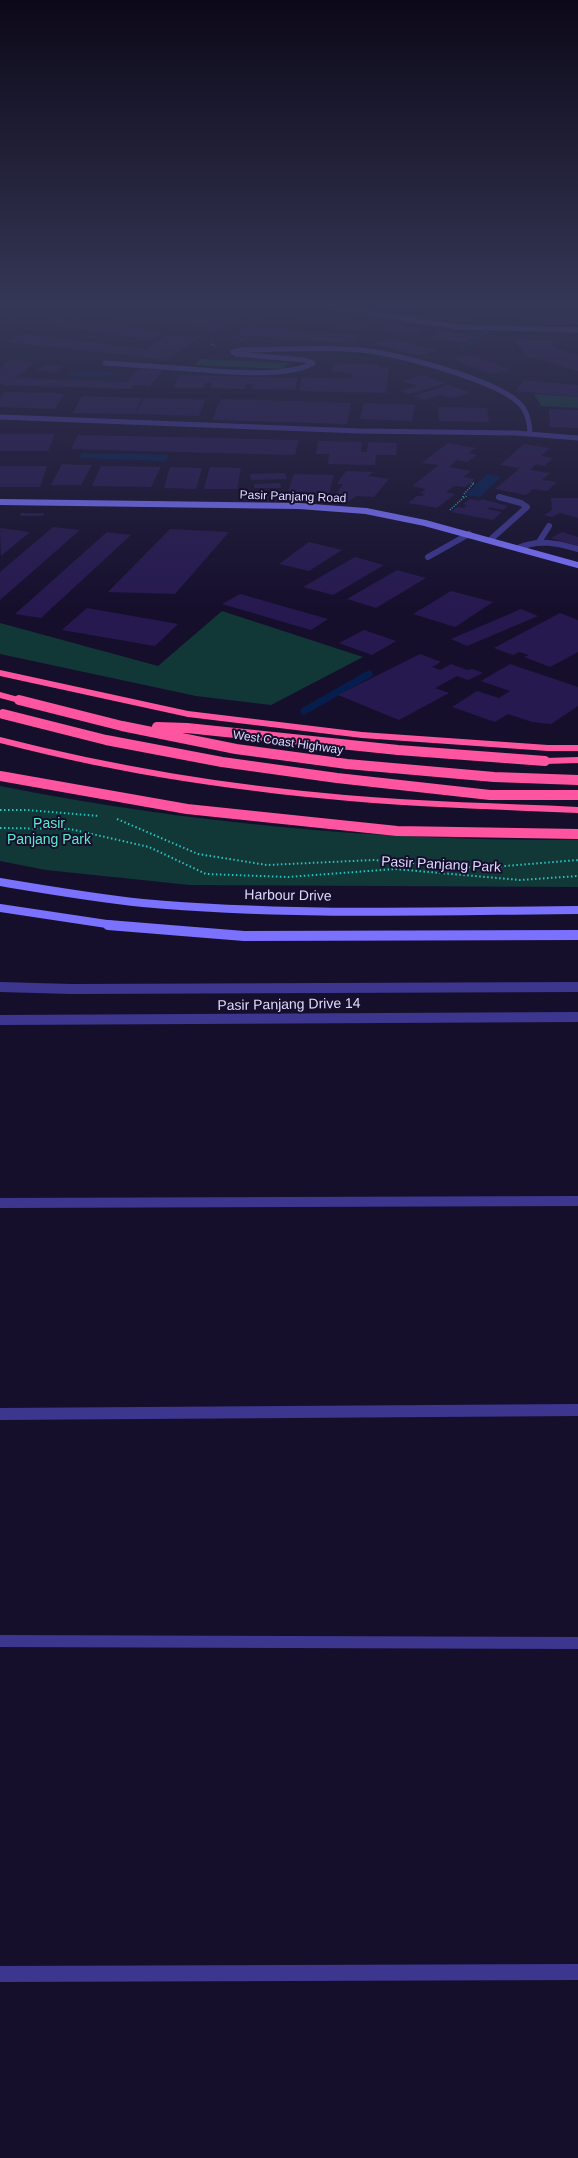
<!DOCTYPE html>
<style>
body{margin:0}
canvas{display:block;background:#150f2c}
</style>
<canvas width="578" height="2158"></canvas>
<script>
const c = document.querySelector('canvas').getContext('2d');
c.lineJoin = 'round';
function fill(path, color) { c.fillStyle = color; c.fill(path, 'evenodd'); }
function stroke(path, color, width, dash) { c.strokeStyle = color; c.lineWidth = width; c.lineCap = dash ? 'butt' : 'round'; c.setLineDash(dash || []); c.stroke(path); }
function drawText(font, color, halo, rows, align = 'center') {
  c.font = font + ' Helvetica,sans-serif'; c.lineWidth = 4; c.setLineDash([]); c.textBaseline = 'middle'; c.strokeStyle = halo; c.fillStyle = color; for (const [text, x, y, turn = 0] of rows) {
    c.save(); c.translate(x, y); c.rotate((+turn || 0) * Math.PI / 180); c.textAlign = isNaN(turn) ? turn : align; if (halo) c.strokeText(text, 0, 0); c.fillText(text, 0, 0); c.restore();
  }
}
fill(new Path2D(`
 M200,359L289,363L282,369L195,365Z
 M534,394L578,397V408L541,406Z
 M222,611L363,657L271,705L196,696L0,654V623L158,666Z
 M0,786C192,824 382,841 578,840V887L190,885L46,870L0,861Z`), '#113737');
fill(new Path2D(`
 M79,371L113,372L110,377L65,376Z
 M82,453L168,455L166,461L79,458Z
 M487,474L501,477L480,497L466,495Z`), '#061e4e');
stroke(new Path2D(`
 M463,348L487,332`), '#061e4e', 4.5);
stroke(new Path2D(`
 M304,711L369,674`), '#061e4e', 7);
fill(new Path2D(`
 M0,306H14L9,314H0Z
 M18,306H52L48,314H14Z
 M64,306H114L122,307L115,316L58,314Z
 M139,306H153L161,310L142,314L131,308Z
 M190,306H223L211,312L187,308Z
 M234,306H249L259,308L247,314L225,310Z
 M274,306H282L302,310L277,324L251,319Z
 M429,306H509L513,315L515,306H527L521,319L513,318V315H471V312H448L446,310H430Z
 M540,308L551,309L547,315L537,314Z
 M152,313L162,319L143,322L134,316Z
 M178,313L218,320L227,322L218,332L205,330L209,327L185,325L188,323L167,320Z
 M311,314L331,317L315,326L295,323Z
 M67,317L140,329L165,332L150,340L51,325Z
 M341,318L358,321L373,323L360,331L328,326Z
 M536,319H578V325L539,324Z
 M390,324L406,327L423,329L412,336L378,331Z
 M246,326L302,331L359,335L352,344L237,335Z
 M441,330L458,333L476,335L465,343L430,338Z
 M22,334L146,349L167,335L198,338L168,360L8,342Z
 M233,336L248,340L241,342L227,337Z
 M390,338L437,350L420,356L373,344Z
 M514,339L551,340L557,349L578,355V371L526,356Z
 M469,355L499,365L511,370L492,374L452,359Z
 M10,360L35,362L16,378L127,382L138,369L163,370L150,386L134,385L131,389L3,385L4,384L0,383V369Z
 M334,363L378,364V367H389L386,393L299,391L302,377L351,379L352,373L332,372Z
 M45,365L64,366L55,372L37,370Z
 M179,375L219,376L298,378L295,390L251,389L253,384H246L245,389L210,388L212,383H205L204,388H173Z
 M422,375L446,383L409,394L400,391L418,386L403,381Z
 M523,380L578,385V397L516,391Z
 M448,385L471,393L453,398L441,395L424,400L413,396Z
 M4,392L49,393L64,394L55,409L0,407V398Z
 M82,396L111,397L142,398L135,414L73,413Z
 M144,398L191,399L205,400L199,416L136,414Z
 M221,399L293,401L351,403L347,424L212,420Z
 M364,403L415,405L412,421L360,419Z
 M438,407L487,408L489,422L439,421Z
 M549,409L578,410V428L550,427Z
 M0,434H55L48,451H0Z
 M78,435L298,440L295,455L71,449Z
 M318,441L362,442L361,452H367L368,442L397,443L396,455H376L375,465L328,464L329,454H316Z
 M448,443L476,448L468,453L477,455L467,462L457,460L449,467L471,471L463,477L475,479L465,487L454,486L446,492L455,494L437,508L408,503L417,496H422L425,494L420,493L426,489L412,486L439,465L422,463Z
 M524,444L550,448L541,456L553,458L544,466L536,464L530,470L550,473L542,480L557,482L547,491L533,489L526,495L495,489L520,468L500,465Z
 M62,464L75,465H92L81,485H51Z
 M0,466H47L40,487H0Z
 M101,466H114L161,467L151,487L92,486Z
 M170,467L202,468L196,489L164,488Z
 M210,467L241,468L237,489H204Z
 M346,471L373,472L368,476L389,479L374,497L357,496L349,501L332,500L343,484H337Z
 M285,473L287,479L251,480L250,474Z
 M294,474L334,475L329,493L288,491Z
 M280,483L281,488H254V484Z
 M551,498H578V518L560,513L552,517L544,515L552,510Z
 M470,499L479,501L482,499L508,506L503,510L490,507L487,509L502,512L493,520L451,512L457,507L464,508L467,505L463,504Z
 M21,513H44L43,516H20Z
 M53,527L80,530L0,600V572Z
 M0,528L30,532L1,556Z
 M170,529L229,532L175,594L108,592Z
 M107,532L131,535L41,618L15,614Z
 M562,532L578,537V546L551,538Z
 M309,542L342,550L309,571L279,564Z
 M355,557L384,565L333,595L303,587Z
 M397,570L426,578L376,608L347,599Z
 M451,591L493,602L455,627L413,614Z
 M240,594L328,619L311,630L222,604Z
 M87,608L178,624L155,646L62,630Z
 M521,609L538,616L467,646L451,639Z
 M560,613L578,620V652L550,667L524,657L529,655L519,652L513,655L494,648Z
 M364,630L396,641L372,655L339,643Z
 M420,654L441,662L432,667L440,670L451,664L467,670L473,669L483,673L468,680L457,676L435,688L449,693L399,720L338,695Z
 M510,664L578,687V706L551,724L532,722L508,714L495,722L452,707L477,691L499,698L510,691L481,681Z`), '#26194f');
stroke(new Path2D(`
 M301,306L307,307
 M558,306L578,309
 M211,344L216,346
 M464,494L474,483H471
 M463,496V498L467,496
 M450,510L463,498`), '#25c7c4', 1.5, [1, 1.5]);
stroke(new Path2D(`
 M0,810H27L99,816
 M117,819L198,854L267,865L373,860L481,868L578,860
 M0,828L70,829L149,847L206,874L288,877L395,869L520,880L578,876`), '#25c7c4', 2, [1.5, 2.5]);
stroke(new Path2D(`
 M105,363L176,368`), '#3d368f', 5);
stroke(new Path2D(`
 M490,540L527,507L521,503L499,497
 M539,542L549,526
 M518,548C539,539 557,543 578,549`), '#3d368f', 6);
stroke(new Path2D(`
 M0,1203L578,1201`), '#3d368f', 10);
stroke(new Path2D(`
 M0,1414L578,1410
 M0,1641L578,1643`), '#3d368f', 12);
stroke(new Path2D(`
 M0,1974L578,1972`), '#3d368f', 16);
stroke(new Path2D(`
 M325,306L459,327L578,330
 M176,368C210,370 284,380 313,363L304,360L236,354L233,352L242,350C281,350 322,346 361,350C397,354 494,379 519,403C527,410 530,424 530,434
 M0,417L359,431L516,433L578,438`), '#3d368f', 5);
stroke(new Path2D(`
 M428,557L469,534`), '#3d368f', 6);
stroke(new Path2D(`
 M0,987L72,989L578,987
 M0,1020L578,1017`), '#3d368f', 10);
stroke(new Path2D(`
 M0,502L299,506L366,511L425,523L578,565`), '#7a71ff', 6);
stroke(new Path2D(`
 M0,882C48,890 95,898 143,903C288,916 433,911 578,910
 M0,908L120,926`), '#7a71ff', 8);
stroke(new Path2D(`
 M108,925L244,936L578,935`), '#7a71ff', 10);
fill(new Path2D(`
 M0,670L188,711L362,732L548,745H578V751H548L362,738L188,717L0,676Z
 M0,692L22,698L23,700L19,703L0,698Z
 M0,737C114,766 228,785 345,795C423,802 500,803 578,807V813C510,810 441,808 373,803C247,793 122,775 0,743Z
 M578,757V763L545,764L540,761L545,758Z`), '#ff55a0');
stroke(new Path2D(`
 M19,700L122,726L236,749L347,764L494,777L578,780
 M3,714L106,740L222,762L337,778L490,795H578
 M157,727L187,728L398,750L545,761
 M0,776L187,809L397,831L578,834`), '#ff55a0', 10);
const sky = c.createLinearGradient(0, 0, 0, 609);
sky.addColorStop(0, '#0c0818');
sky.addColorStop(0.5, '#353756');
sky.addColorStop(1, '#35375600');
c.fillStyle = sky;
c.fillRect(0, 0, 578, 609);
drawText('12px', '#dfdaff', '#150f2c', [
 ["Pasir Panjang Road",293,497,2],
 ["West Coast Highway",288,743,8]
]);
drawText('14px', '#5aebcc', '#150f2c', [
 ["Pasir",49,824],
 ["Panjang Park",49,840]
]);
drawText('14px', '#dfdaff', '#150f2c', [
 ["Pasir Panjang Park",441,865,3],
 ["Harbour Drive",288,896,1],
 ["Pasir Panjang Drive 14",289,1005,-1]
]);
</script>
